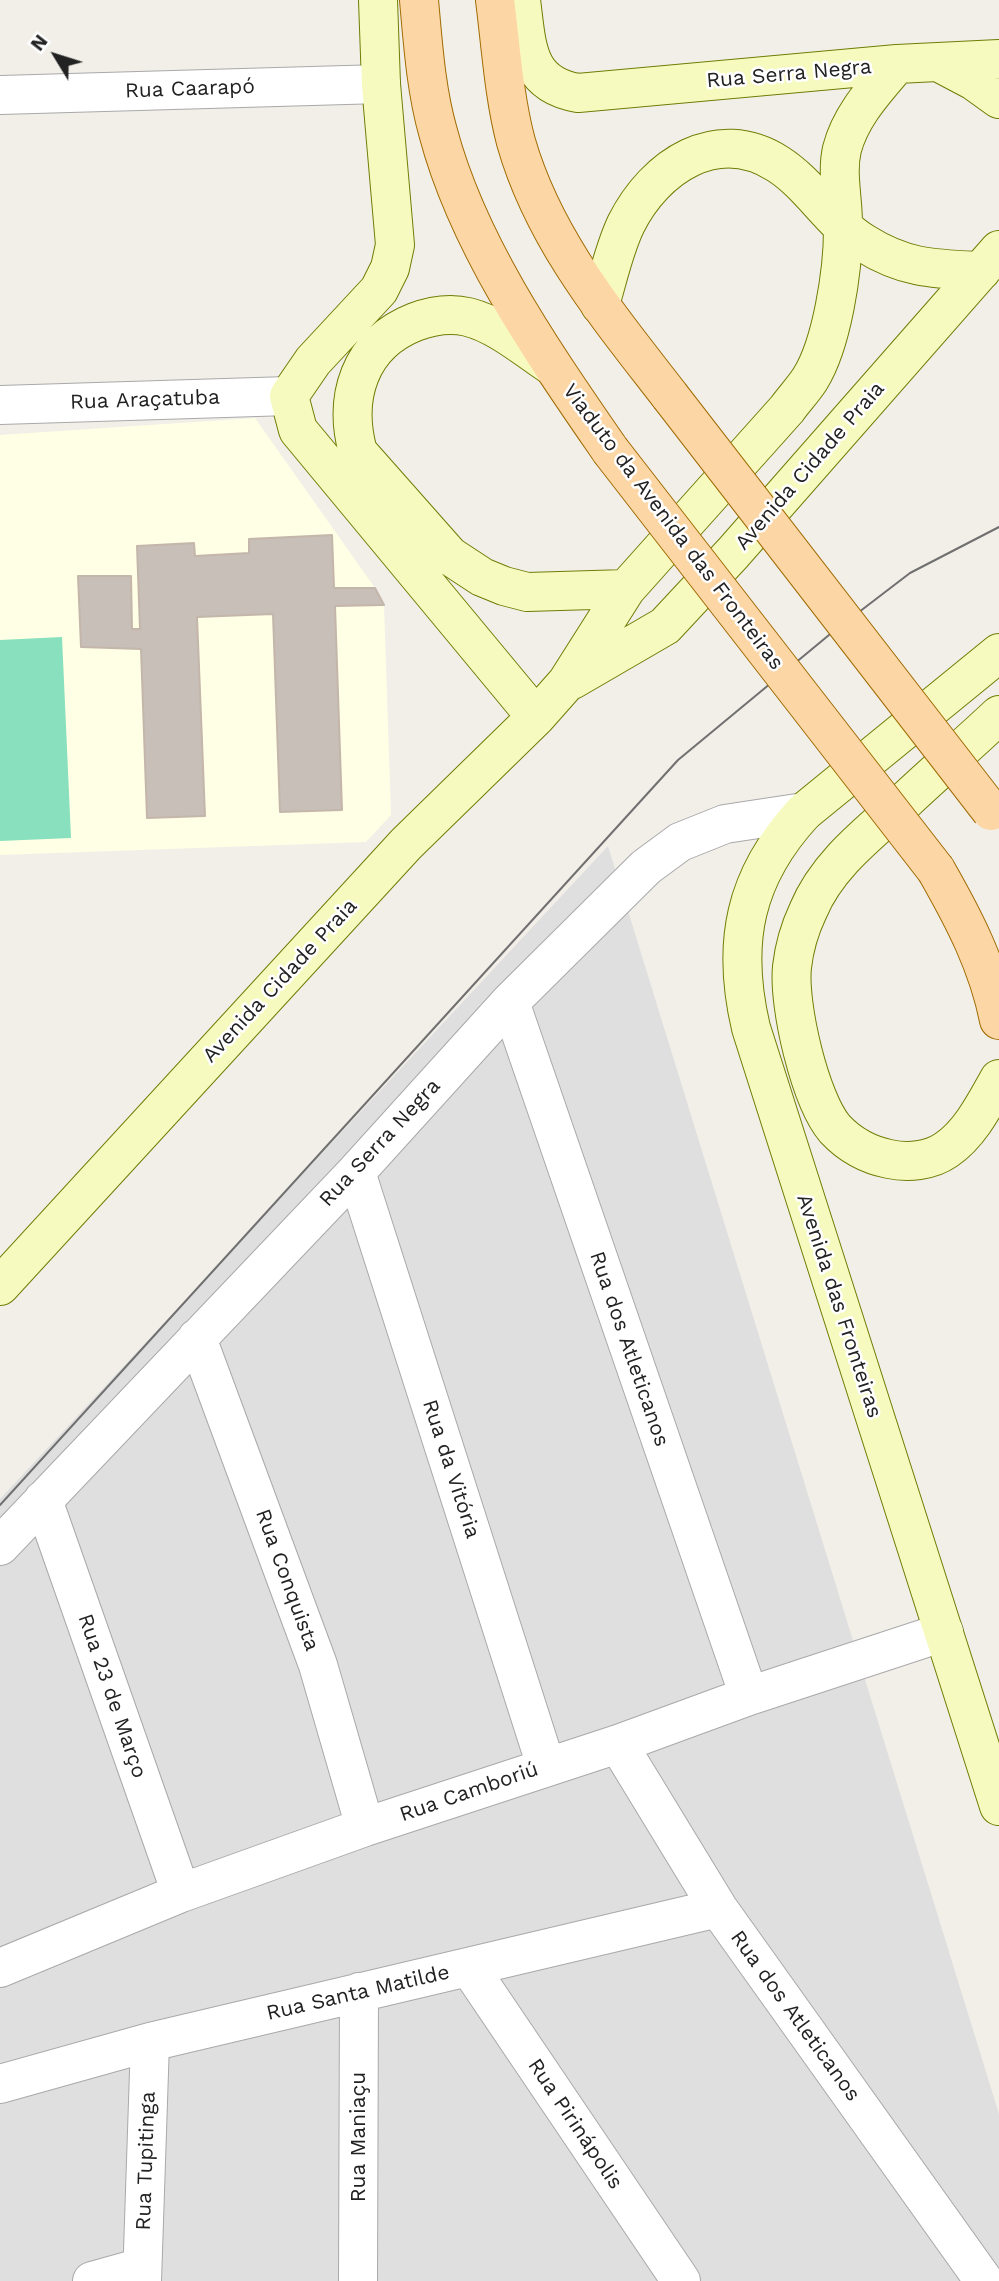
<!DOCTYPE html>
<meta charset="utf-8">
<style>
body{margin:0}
#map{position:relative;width:999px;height:2281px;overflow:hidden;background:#f2efe9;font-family:"Work Sans",sans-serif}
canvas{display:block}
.north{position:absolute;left:21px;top:21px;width:70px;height:70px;-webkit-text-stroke:5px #fff;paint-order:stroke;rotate:308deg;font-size:19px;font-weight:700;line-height:28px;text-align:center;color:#222}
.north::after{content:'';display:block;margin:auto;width:24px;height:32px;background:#222;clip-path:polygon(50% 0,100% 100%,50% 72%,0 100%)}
</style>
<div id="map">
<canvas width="999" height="2281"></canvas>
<div class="north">N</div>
</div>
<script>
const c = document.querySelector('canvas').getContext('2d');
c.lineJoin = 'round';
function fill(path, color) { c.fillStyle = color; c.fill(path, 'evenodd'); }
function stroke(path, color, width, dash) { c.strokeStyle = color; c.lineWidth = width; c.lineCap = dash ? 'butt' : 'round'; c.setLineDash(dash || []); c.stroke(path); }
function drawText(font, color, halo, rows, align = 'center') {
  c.font = font + ' "Work Sans",sans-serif'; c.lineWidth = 5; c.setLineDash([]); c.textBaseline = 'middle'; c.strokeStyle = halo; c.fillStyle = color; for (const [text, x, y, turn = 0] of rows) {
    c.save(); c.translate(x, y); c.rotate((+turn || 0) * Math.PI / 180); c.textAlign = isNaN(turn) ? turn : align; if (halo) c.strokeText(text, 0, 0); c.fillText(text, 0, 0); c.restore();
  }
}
fill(new Path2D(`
 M608,846L999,2114V2281H0V1499Z`), '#e0dfdf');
fill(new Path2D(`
 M255,418L375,588L384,605L391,815L366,842L0,855V435Z`), '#ffffe5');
fill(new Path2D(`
 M62,637L71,838L0,841V640Z`), '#88e0be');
const building = new Path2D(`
 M332,535L334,588H375L384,605L335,606L342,810L280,812L273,614L197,617L205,816L147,818L141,649L81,647L78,576H131L132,629H140L137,546L194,543L195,556L249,553V539Z`);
fill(building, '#c7bfb8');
stroke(building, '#c4b6ab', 2);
const minor = new Path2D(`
 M0,95L381,84
 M0,405L289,396
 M510,1002L749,1696
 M356,1172L546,1766
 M197,1338L318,1665L365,1827
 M43,1500L181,1893
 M0,1546L356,1172L510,1002L646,867L680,842L725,824L804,812
 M618,1744L718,1908L984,2281
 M469,1967L681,2281
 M0,1968L181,1893L365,1827L618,1744L749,1696L944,1632
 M0,2084L150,2042L718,1908
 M92,2281L142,2267
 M142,2281L150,2042
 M358,2281L359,1992`);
const secondary = new Path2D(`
 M378,0L381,84L395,245L390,268L379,290L313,361L289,396L298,430L536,717
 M521,0C527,44 525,84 578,93L897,64L999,59
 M938,62L974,81L999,99
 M600,305C608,278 614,249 626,224C655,166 717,125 778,164C811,185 830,222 864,243C905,269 935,269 981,271
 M552,366C526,349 499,325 468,317C451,313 431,316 415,322C359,344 343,398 358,452L450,556L482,577L504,586L527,592L626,589
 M999,653L804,812C744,877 731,943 751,1028L999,1806
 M572,680L665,626L733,553L999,250
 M999,715C968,744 936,772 905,801C868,834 827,865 808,911C800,928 794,949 792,967C788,1005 810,1100 835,1129C850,1145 869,1155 889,1159C908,1163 930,1161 946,1150C970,1134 985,1104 999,1079
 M0,1286L406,844L536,717L567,682L626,589L787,409C794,399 803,390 810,379C832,344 843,271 843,229C844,203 836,174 842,149C851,115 875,90 897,64`);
const primary = new Path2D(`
 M419,0C423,44 426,90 438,132C468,246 544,354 610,450
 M495,0C501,47 504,97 516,142C544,240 609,317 670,396
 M936,870C964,919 988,965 999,1020`);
stroke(minor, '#a9a9a9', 40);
stroke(secondary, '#707d05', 40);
stroke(primary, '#a06b00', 40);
stroke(minor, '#fff', 38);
stroke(secondary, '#f7fabf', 38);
stroke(primary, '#fcd6a4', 38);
stroke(new Path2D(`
 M0,1505L678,760L829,635L910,573L999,527`), '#707070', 2);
const primaryBridge = new Path2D(`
 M670,396L991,811
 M610,450L936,870`);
stroke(primaryBridge, '#a06b00', 40, []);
stroke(primaryBridge, '#fcd6a4', 38);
drawText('21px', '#222', '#fff', [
 ["Rua Serra Negra",789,74,-5],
 ["Rua Caarapó",190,89,-2],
 ["Rua Araçatuba",145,400,-2],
 ["Avenida Cidade Praia",810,466,-49],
 ["Viaduto da Avenida das Fronteiras",673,527,53],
 ["Avenida Cidade Praia",280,981,-47],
 ["Rua Serra Negra",380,1143,-47],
 ["Avenida das Fronteiras",839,1306,72],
 ["Rua dos Atleticanos",629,1349,71],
 ["Rua da Vitória",451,1469,72],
 ["Rua Conquista",287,1580,70],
 ["Rua 23 de Março",112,1696,71],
 ["Rua Camboriú",469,1792,-19],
 ["Rua Santa Matilde",358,1993,-13],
 ["Rua dos Atleticanos",795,2016,54],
 ["Rua Pirinápolis",575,2124,56],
 ["Rua Maniaçu",359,2137,-90],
 ["Rua Tupitinga",146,2161,-88]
]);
</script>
